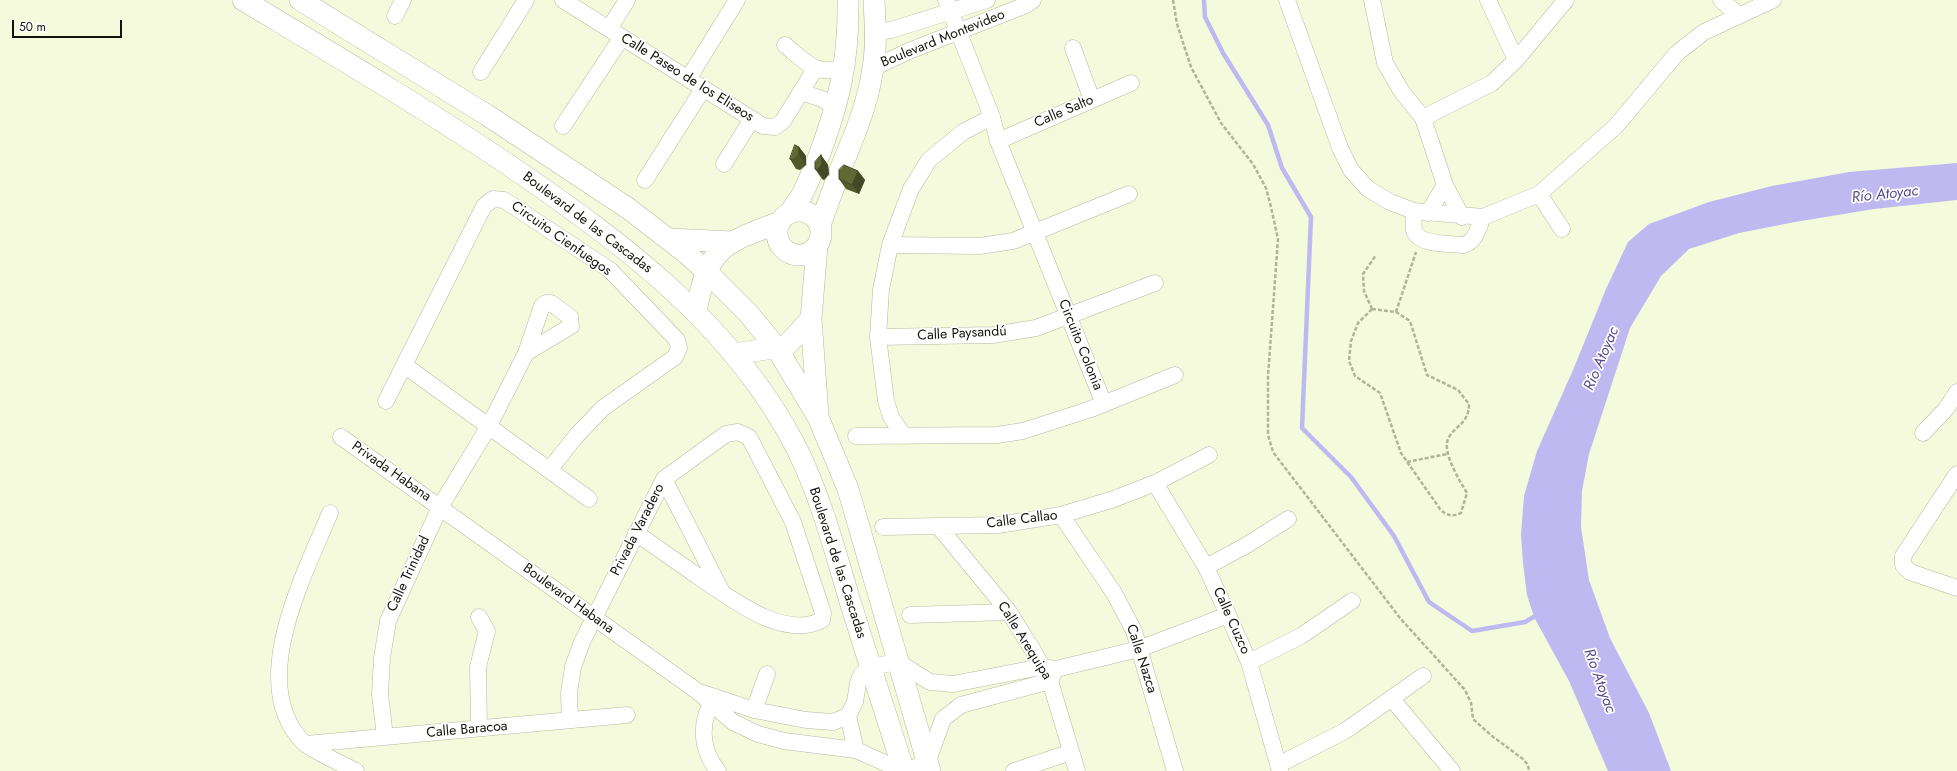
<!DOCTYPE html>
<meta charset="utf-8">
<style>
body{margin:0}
#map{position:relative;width:1957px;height:771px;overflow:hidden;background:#f4fadb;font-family:Jost,sans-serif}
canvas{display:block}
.scale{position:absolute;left:12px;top:20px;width:110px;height:18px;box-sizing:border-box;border:2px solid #121409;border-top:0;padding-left:5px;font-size:12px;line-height:14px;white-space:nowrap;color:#121409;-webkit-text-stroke:3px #fff;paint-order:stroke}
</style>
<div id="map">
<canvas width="1957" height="771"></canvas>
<div class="scale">50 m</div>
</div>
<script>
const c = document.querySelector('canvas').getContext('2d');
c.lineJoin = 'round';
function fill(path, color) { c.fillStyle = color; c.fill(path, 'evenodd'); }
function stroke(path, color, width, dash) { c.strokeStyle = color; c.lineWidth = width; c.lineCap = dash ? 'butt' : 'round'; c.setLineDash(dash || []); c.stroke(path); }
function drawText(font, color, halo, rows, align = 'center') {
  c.font = font + ' Jost,sans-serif'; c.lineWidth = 3.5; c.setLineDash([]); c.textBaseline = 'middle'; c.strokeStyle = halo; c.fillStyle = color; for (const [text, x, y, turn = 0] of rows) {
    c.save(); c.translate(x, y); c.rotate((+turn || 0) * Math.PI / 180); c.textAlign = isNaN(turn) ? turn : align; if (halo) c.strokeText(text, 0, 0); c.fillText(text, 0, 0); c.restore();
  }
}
fill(new Path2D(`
 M1957,163V200L1874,209L1795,222L1739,233L1689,249L1661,276L1630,328L1589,454L1582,491L1581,527L1589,580L1610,638L1649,713L1671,771H1608L1569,681L1534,617L1527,595L1523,563L1521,535L1524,496L1537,451L1573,370L1606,289L1628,242L1649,224L1709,202L1772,186L1849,172Z`), '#beb9f0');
stroke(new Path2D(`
 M1204,0L1205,17L1223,53L1268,125L1282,168L1311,217L1302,428L1351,477L1394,536L1429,602L1472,631L1525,622L1539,614`), '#beb9f0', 4.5);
const minor = new Path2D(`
 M563,0L763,126L775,127L783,121L815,69
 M946,0L992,117L998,141L1104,404
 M1287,0L1340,148L1351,170L1368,189L1390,202L1414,211L1483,217L1539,194L1616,126L1677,53L1704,32L1773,0
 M1372,0L1385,63L1402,92L1423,118L1445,185L1428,213
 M1488,0L1516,60
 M1721,0L1738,15
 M395,16L403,0
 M609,29L627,0
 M875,32L891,30L987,0
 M785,45C805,61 818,79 845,66
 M1073,48L1092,100
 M873,68L909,51L1026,5L1033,0
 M481,72L526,0
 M688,79L737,0
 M801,92L822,99L836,108
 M1423,118L1492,83L1516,60L1566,0
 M563,126L622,37
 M998,141L1131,83
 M724,164L752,119
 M645,180L703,89
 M1445,185L1462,217
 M1539,194L1562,229
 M1414,211C1414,217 1413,224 1414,230C1418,246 1450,243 1464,245C1476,241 1478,228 1483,217
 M890,245L980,246L1013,241L1129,194
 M878,337L993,335L1036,328L1155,283
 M404,365L589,499
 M386,401L484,206L493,199L504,200L610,270L677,340L679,348L675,357L603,408L577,435L549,470
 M1923,433L1946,409L1957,392
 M856,436L997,435L1023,431L1091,409L1175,375
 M904,436L891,417L886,401L878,337L881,290L890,245L911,189L929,160L963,132L992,117
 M341,437L697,691L733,722L758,734L784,741L856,750L903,771
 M1957,474L1903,556V565L1910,572L1957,588
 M664,479L722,592
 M1155,483L1206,567L1228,615L1249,662L1280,771
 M330,513C304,576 245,686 305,744C314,751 344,765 356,771
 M1061,515L1114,593L1134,631L1175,771
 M883,527L998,525L1061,515L1114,499L1155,483L1209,455
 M939,527L1009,612L1034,652L1050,681L1077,771
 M1206,567L1245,546L1288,519
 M910,615L1009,612
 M479,617L487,631L478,667L479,728
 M1249,662L1301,636L1352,601
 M703,693L754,710L806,720L833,722L848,716L855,702L858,683L861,675L870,667L898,662L930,682L953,684L1041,667L1056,669L1139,649L1228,615
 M715,697C699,721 700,749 718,771
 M1392,699L1452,771
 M754,710L767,674
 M848,716L856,750
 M570,720L569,693L573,667L582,642L664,479L726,434L738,432L749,437L793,522L823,613L822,620C782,641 728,596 696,575C676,561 656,547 636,533
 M385,737L380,694L382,658L388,621L440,507L489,426L526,353L542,306L546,303H551L570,317L571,326L526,353
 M306,744L627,715
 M1278,765L1345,731L1423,676
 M905,771L927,763L943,719L961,705L1050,681L1054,672
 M1014,771L1071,752`);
const major = new Path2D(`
 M243,0C333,54 423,107 510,166C622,242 733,325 796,447C820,495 834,547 849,598C867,656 885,713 904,771
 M300,0L487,115L629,209L686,253L706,271L748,313L776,347L818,417L848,489L930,771
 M817,161C839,104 849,61 848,0
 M840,170C854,137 868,103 873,68C877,45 875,22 874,0
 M777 233a22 22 0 1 1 44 0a22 22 0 1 1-44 0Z
 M790,213L803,193L811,175
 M820,225L835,184
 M669,239L732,242
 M696,312C708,247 722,244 780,222
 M811,319L818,415
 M734,354L786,346L811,319L817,246`);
stroke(minor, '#b4ba9d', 17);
stroke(major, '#b4ba9d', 22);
stroke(new Path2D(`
 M1173,0L1177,24L1191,67L1221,123L1253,164L1266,188L1271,207L1278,239L1268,376V435L1273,452L1400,618L1465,690L1471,703L1473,719L1492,736L1523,759L1528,765L1529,771
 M1372,309L1396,312L1410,321L1427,375L1458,390L1469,404C1469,424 1455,425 1448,439C1442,453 1460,481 1467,493L1461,513C1452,517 1447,516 1440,509L1401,453L1380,393L1355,376L1349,361L1351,341L1358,323Z
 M1372,309L1364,291L1363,274L1376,255
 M1396,312L1416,252
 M1407,462L1447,454`), '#b0b49b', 2.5, [4, 2]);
stroke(minor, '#fff', 16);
stroke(major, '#fff', 21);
fill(new Path2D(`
 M799,147L806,156V165L800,170L796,169L790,159Z
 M821,155L828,165L829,174L824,180L822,179L815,169Z
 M858,171L865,180L859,194L846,189L839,179Z`), '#53592c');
fill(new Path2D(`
 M799,147L806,156V165L799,155Z
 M821,155L828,165L829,174L824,180L817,170Z
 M858,171L865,180L859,194L852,185Z`), '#434924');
const building = new Path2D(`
 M795,145L799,147V155L793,160L790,159Z
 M821,155L822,164L817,170L815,169V162Z
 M844,165L858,171L852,185L839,179V170Z`);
fill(building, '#606833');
stroke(building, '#434924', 1);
drawText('14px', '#121409', '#fff', [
 ["Boulevard Montevideo",943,39,-22],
 ["Calle Paseo de los Eliseos",687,78,32],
 ["Calle Salto",1064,112,-23],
 ["Boulevard de las Cascadas",587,223,37],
 ["Circuito Cienfuegos",561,239,35],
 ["Calle Paysandú",962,334,-3],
 ["Circuito Colonia",1080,345,68],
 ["Privada Habana",391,472,35],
 ["Calle Callao",1022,520,-7],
 ["Privada Varadero",638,530,-63],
 ["Boulevard de las Cascadas",837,563,72],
 ["Calle Trinidad",409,574,-65],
 ["Boulevard Habana",568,599,36],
 ["Calle Cuzco",1231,621,66],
 ["Calle Arequipa",1024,641,58],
 ["Calle Nazca",1141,659,72],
 ["Calle Baracoa",467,730,-5]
]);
drawText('italic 15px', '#554a8d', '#fff', [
 ["Río Atoyac",1885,195,-6],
 ["Río Atoyac",1602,359,-67],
 ["Río Atoyac",1599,681,70]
]);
</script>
